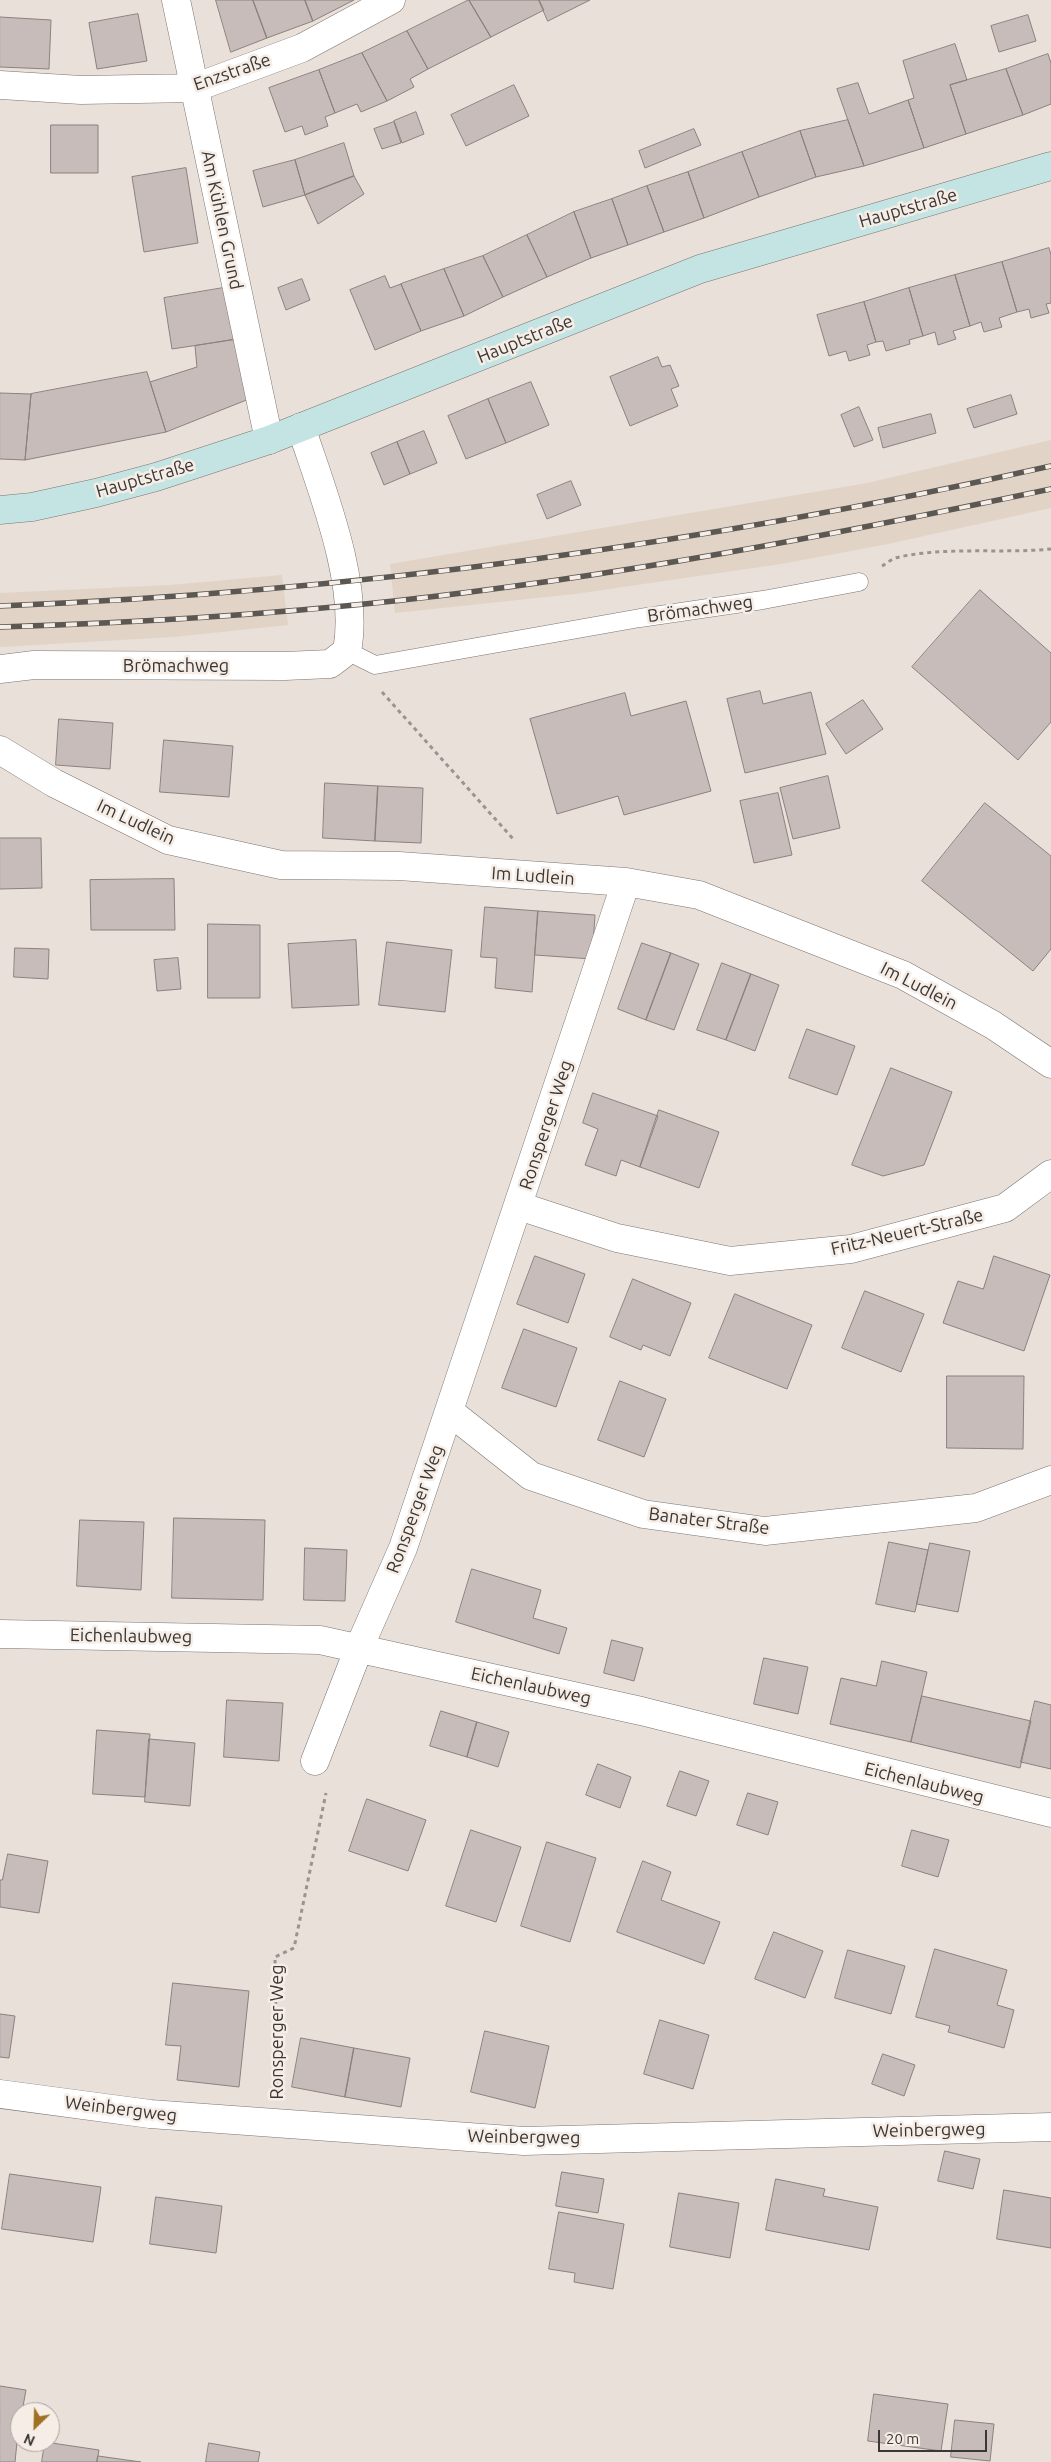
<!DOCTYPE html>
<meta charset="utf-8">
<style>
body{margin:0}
#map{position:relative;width:1051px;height:2462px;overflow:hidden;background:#e9e0d9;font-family:Ubuntu,sans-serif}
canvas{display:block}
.north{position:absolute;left:10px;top:2402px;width:50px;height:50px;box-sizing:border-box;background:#f6ede7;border:1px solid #aba49f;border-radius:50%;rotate:204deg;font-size:14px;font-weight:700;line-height:20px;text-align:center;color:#3a3734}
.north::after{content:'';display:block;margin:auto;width:18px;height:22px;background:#9f7223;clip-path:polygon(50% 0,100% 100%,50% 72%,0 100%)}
.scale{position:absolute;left:878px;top:2430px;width:109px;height:22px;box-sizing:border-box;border:2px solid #3a3734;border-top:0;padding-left:6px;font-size:15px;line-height:18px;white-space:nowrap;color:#3a3734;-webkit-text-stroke:4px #f6ede7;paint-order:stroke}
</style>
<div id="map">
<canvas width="1051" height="2462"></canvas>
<div class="north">N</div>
<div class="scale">20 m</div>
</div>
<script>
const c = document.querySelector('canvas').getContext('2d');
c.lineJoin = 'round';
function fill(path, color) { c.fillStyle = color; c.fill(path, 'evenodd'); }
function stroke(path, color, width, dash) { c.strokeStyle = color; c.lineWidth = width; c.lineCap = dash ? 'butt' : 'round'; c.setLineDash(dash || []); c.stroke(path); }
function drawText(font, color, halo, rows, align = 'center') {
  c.font = font + ' Ubuntu,sans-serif'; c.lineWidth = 5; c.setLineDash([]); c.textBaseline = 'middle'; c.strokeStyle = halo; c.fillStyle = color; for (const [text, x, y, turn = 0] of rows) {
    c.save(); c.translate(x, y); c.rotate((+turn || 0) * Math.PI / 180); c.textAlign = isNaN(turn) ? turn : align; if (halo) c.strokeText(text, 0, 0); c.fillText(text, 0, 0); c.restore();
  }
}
fill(new Path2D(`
 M1051,440V508L888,544L781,564L575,594L395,613L390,564L867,483Z
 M282,575L288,625L174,637L0,647V593L170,585Z`), '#e2d3c7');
const building = new Path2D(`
 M216,0H253L267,38L231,52Z
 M253,0H305L313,21L267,38Z
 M305,0H354L313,21Z
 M469,0L491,37L428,69L407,31Z
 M469,0H539L544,10L491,37Z
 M539,0H590L548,21Z
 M138,14L147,61L97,69L89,23Z
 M1028,15L1036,41L999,52L991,26Z
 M0,17L51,20L49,69L0,67Z
 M407,31L428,69L410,79L414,87L387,101L362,53Z
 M955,44L967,80L950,85L966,134L924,148L908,100L914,98L903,61Z
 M362,53L387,101L361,112L357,104L335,113L319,70Z
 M1048,54L1051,63V104L1023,115L1006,69Z
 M1006,69L1023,115L966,134L950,85Z
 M319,70L335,113L325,117L328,126L305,135L302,126L285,132L269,88Z
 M858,83L869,114L908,100L924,148L864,166L837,89Z
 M514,85L529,116L466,146L451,115Z
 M416,112L424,134L402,143L394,121Z
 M848,120L864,166L816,177L800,131Z
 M394,122L401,143L382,149L374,129Z
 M51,125H98V173H51Z
 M694,129L701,145L645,168L639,151Z
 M800,131L816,177L759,197L742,152Z
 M344,143L354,176L305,195L295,160Z
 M742,152L759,197L704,218L688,172Z
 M295,160L305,195L263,207L253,171Z
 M186,168L198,243L144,252L132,177Z
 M688,172L704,218L664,232L647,186Z
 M354,176L364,194L318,224L305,195Z
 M647,186L664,232L628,245L612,199Z
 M612,199L628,245L591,258L574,212Z
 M574,212L591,258L547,277L527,235Z
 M527,235L547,277L503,297L483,256Z
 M1049,248L1051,255V303L1046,304L1049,313L1031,318L1029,309L1017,312L1002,262Z
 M483,256L503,297L464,316L444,269Z
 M1002,262L1017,312L999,318L1002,327L984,332L981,322L970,326L955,275Z
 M444,269L464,316L421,331L401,284Z
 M955,275L970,326L953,331L956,339L938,345L935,332L923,336L909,288Z
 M385,276L390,288L401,284L421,331L375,350L350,290Z
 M302,279L310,300L286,310L278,288Z
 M229,287L238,339L172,349L164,298Z
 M909,288L923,336L909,340L910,344L886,351L883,341L876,342L864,302Z
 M864,302L876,342L867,345L870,355L849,361L846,351L829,356L817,315Z
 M238,339L249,399L166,432L150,382L197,367L195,346Z
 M658,357L662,367L670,365L679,386L671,389L678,406L630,426L610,377Z
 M147,372L166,432L25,460L31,394Z
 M531,382L549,425L506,443L488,399Z
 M0,393L31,394L25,460L0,459Z
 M1011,395L1017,414L974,428L967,409Z
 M488,399L506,443L466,459L448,416Z
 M859,407L873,440L854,447L841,415Z
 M931,414L936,433L883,448L878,428Z
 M424,431L437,463L410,474L397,442Z
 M397,442L410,474L384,485L371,453Z
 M571,481L581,505L547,519L537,495Z
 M980,590L1051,653V722L1018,760L912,667Z
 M760,691L763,704L811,692L826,754L745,773L727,699Z
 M625,693L631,716L686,701L711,791L624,815L618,796L557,814L530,719Z
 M863,700L883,729L846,754L826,724Z
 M59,719L113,723L110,769L56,765Z
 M164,740L233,746L229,797L160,792Z
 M828,776L840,828L793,839L780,788Z
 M325,783L378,786L375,841L323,838Z
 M378,786L423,788L421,843L375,841Z
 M778,793L792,855L754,863L740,801Z
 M985,803L1051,856V949L1033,971L922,881Z
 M0,838H41L42,888L0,889Z
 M174,879L175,930H91L90,880Z
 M485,907L538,911L532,992L495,988L497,958L481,957Z
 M538,911L595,915L592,959L535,955Z
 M208,924L260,925V998H208Z
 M356,940L359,1005L292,1008L288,944Z
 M387,942L452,950L445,1012L379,1005Z
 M642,943L671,953L646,1020L618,1009Z
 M15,948L49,949L48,979L14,977Z
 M671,953L699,964L674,1030L646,1020Z
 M178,958L181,989L157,991L154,960Z
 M722,963L751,974L726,1040L697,1030Z
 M751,974L779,985L755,1051L726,1040Z
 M807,1029L855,1046L837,1095L789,1078Z
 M891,1068L952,1092L924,1165L883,1176L852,1165Z
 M593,1093L658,1116L640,1167L621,1160L616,1176L585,1165L598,1129L583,1123Z
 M659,1110L719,1132L699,1188L640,1167Z
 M535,1256L585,1274L568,1323L517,1304Z
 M994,1256L1050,1275L1024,1351L943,1323L958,1281L983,1289Z
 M633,1279L691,1303L670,1356L643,1345L641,1350L610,1337Z
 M865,1291L924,1314L901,1372L842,1348Z
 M735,1294L812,1325L787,1389L709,1358Z
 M524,1329L577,1348L556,1407L502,1388Z
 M947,1376H1024L1023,1449L947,1448Z
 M620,1381L666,1399L644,1457L598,1440Z
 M174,1518L265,1520L263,1600L172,1598Z
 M80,1520L144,1522L141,1590L77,1586Z
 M889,1542L928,1550L915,1612L876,1604Z
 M930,1543L970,1551L958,1612L917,1604Z
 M305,1548L347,1550L345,1601L304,1600Z
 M472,1569L541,1590L533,1618L567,1628L559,1654L456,1622Z
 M612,1640L643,1648L634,1681L604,1673Z
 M764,1658L808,1667L798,1714L754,1704Z
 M882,1661L927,1672L911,1742L830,1724L841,1678L876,1686Z
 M922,1696L1031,1721L1020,1768L911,1742Z
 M227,1700L283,1703L279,1761L224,1757Z
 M1035,1701L1051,1705V1769L1021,1762Z
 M441,1711L477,1722L467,1757L430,1746Z
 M477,1722L509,1732L498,1767L467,1757Z
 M97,1730L150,1734L145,1797L93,1794Z
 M149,1739L195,1743L190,1806L145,1802Z
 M598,1764L631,1777L620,1808L586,1795Z
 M680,1771L709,1781L696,1816L667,1806Z
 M748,1793L778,1802L768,1835L737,1825Z
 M367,1799L426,1820L408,1871L349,1851Z
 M471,1830L521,1847L496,1922L446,1906Z
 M912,1830L949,1840L938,1877L902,1866Z
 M547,1842L596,1858L570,1942L521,1926Z
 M8,1854L48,1861L39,1913L0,1907V1880H2Z
 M643,1861L671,1872L661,1900L720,1922L704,1964L617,1932Z
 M774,1932L823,1951L805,1998L755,1979Z
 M935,1949L1007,1970L997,2005L1014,2010L1004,2048L948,2032L950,2026L916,2017Z
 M848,1950L905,1966L891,2014L835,1998Z
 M173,1983L249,1991L239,2087L177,2080L181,2046L166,2045Z
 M0,2014L15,2016L9,2058L0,2057Z
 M660,2020L709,2035L693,2089L644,2074Z
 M485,2031L549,2046L535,2108L471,2092Z
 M301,2038L354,2048L345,2097L292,2087Z
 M354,2048L410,2058L401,2107L345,2097Z
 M883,2054L915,2065L904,2096L872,2084Z
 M945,2151L980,2159L973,2189L938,2181Z
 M562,2172L604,2179L598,2213L556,2206Z
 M10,2174L101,2187L93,2242L2,2229Z
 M776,2179L825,2189L823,2196L878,2207L869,2250L766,2230Z
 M1004,2190L1051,2198V2248L997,2239Z
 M679,2193L739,2203L730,2258L670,2247Z
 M156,2197L222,2206L216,2253L150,2244Z
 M559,2212L624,2224L613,2289L574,2282L575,2273L549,2269Z
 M0,2386L26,2390L22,2412H20L15,2462H0Z
 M874,2394L948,2404L941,2451L868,2441Z
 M955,2420L994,2424L990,2461L951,2457Z
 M45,2442L99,2450L97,2462H42Z
 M209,2443L260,2452L258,2462H206Z
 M98,2456L141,2462H97Z`);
fill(building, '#c7bcb9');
stroke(building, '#8b817d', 1);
const lane = new Path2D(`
 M347,651L375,665L640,618L763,600L859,582`);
const street = new Path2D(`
 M176,0L269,440
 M0,85L81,90L194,88L302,48L391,0
 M0,669L34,665L285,666L330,664L347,651C360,584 322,491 301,427
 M0,750L54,783L168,840L281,865L399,866L626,882L699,895L903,975L993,1025L1051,1064
 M519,1206L617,1238L730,1261L851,1249L1005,1208L1051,1174
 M450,1412L531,1476L643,1514L765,1531L976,1508L1051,1480
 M0,1634L320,1640L641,1711L1051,1813
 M315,1761L359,1648L403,1548L626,882
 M0,2094L150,2114L524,2141L1051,2127`);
const secondary = new Path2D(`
 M0,510L32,507L96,493L156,477L269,440L700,269L1051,166`);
stroke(lane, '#7c746f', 19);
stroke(street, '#7c746f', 29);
stroke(secondary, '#7c746f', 29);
stroke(new Path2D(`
 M882,566C886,564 890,560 895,558C944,546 1001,554 1051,549
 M382,692L514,840
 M277,2092L275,1957L294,1948L326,1793`), '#9a938e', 3, [4, 4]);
stroke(lane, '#fff', 18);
stroke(street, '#fff', 28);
stroke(secondary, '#c3e4e2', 28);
const rail = new Path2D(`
 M0,606C354,592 705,544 1051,466
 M0,627C131,623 263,615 394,601C615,577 833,535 1051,489`);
stroke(rail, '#5b5753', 5.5);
stroke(rail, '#f6ede7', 4, [11]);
drawText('18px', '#3a3734', '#f6ede7', [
 ["Enzstraße",232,72,-19],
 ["Hauptstraße",908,208,-16],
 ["Am Kühlen Grund",222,220,78],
 ["Hauptstraße",525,339,-22],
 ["Hauptstraße",145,478,-16],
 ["Brömachweg",700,609,-8],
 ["Brömachweg",176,666],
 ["Im Ludlein",136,822,25],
 ["Im Ludlein",533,876,4],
 ["Im Ludlein",919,986,27],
 ["Ronsperger Weg",546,1125,-72],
 ["Fritz-Neuert-Straße",907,1232,-13],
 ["Ronsperger Weg",415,1509,-70],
 ["Banater Straße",709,1521,7],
 ["Eichenlaubweg",131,1636,1],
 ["Eichenlaubweg",531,1686,12],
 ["Eichenlaubweg",924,1783,14],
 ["Ronsperger Weg",277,2032,-90],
 ["Weinbergweg",121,2109,7],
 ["Weinbergweg",929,2130,-1],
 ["Weinbergweg",524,2137,1]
]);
</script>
